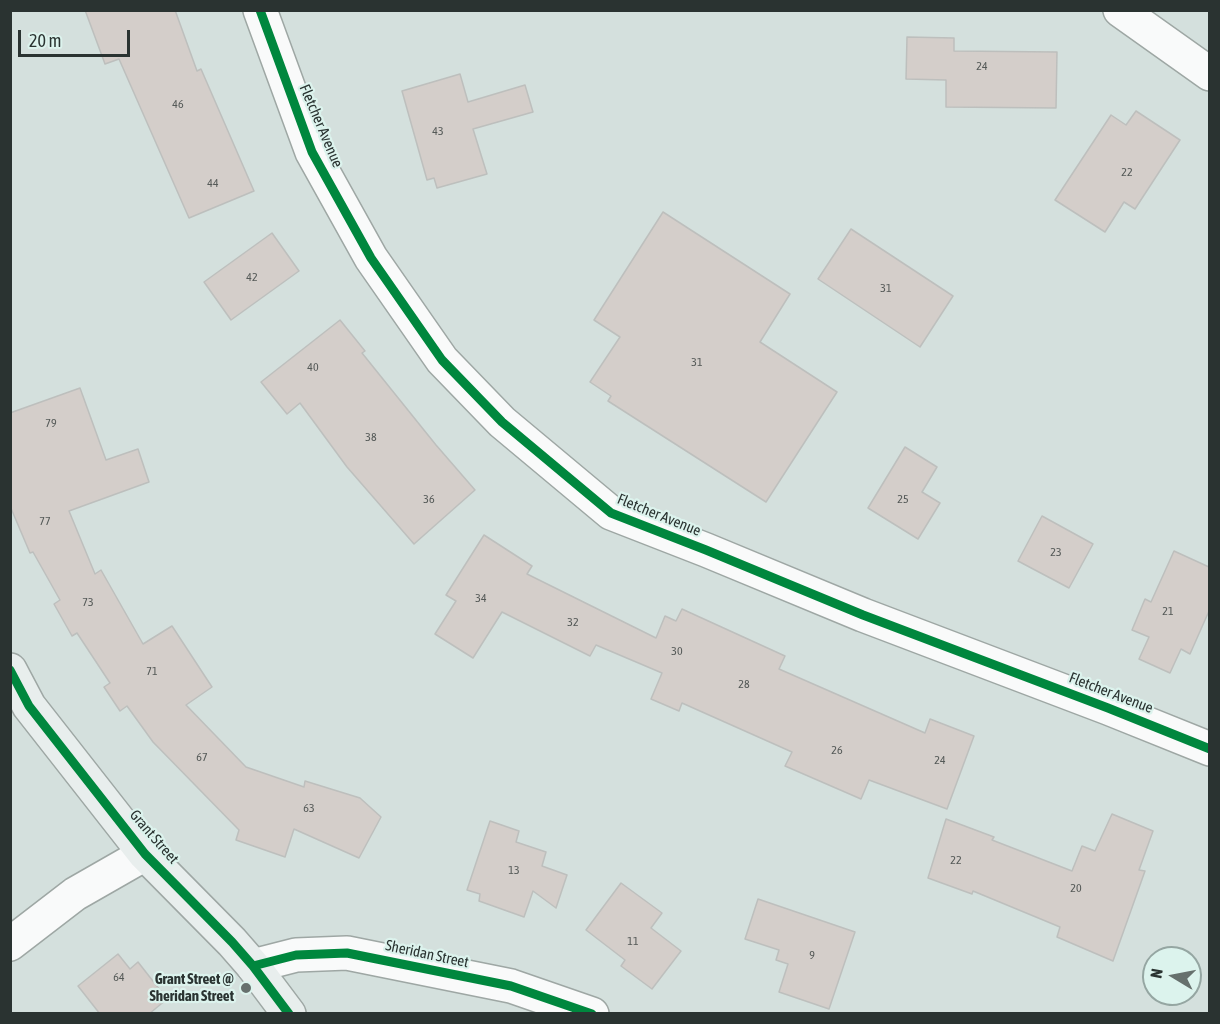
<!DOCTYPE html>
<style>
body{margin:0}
#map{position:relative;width:1220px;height:1024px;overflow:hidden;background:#d4e0dd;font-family:"Asap Condensed",sans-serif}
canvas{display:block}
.frame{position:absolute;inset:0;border:12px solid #2a3331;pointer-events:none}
.north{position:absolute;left:1142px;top:946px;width:60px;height:60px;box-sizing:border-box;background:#dcf3ed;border:2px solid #95a6a2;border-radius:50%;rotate:280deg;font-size:16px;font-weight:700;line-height:24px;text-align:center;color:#2a3331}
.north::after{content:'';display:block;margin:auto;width:21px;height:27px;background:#66706d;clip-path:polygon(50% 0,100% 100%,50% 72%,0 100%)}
.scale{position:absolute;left:18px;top:30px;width:112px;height:27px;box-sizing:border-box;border:3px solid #2a3331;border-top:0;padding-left:8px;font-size:18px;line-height:21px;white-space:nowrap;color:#2a3331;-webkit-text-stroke:4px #dcf3ed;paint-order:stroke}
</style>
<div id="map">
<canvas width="1220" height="1024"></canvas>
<div class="frame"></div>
<div class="north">N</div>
<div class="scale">20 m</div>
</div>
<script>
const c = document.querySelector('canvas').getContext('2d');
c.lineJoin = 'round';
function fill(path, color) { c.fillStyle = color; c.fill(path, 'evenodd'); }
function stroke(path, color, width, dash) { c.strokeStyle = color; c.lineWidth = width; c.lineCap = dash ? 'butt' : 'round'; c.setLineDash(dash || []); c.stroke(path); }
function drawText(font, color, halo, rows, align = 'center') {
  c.font = font + ' "Asap Condensed",sans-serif'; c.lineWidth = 4.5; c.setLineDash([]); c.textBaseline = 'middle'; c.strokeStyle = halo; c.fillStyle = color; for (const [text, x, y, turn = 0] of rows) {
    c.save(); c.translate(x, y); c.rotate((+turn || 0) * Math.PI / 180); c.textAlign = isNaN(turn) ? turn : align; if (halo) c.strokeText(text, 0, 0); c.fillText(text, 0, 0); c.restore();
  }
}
const building = new Path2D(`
 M85,10H175L197,71L201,69L254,191L189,218L119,59L105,64Z
 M907,37L954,38V51L1057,52L1056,108L946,107V80L906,79Z
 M460,74L468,102L525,85L533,112L473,129L487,174L437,188L434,178L427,180L402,91Z
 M1136,111L1180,140L1135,209L1124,202L1105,232L1055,200L1111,115L1126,125Z
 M663,212L790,294L760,342L837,392L766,502L608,401L611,396L590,382L620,337L594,320Z
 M851,229L953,296L920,347L818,279Z
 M272,233L299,271L231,320L204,282Z
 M340,320L365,351L362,353L436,445L475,490L414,544L347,467L300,403L287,414L261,382Z
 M80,388L106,460L138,449L149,482L69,511L95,574L101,570L143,644L172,626L212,687L186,705L246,767L304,787L305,781L360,798L381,817L359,858L294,829L285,857L236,840L239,830L153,742L127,706L120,711L104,687L110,683L77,633L72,636L54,604L60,600L33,552L30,553L10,506V413Z
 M905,447L937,467L922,492L940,503L918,539L868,508Z
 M1042,516L1093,544L1069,588L1018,561Z
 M484,535L532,566L527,574L656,638L665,616L676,621L682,609L785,656L779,669L925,733L930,719L974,736L947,809L869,780L861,799L785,766L792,752L682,703L679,711L651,699L662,673L596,645L590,656L502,612L473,658L435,634L456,601L446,595Z
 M1174,551L1209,567V611L1190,654L1181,649L1170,673L1139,659L1149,637L1132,630L1145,599L1151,602Z
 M1112,814L1153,831L1139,870L1145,871L1113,961L1057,937L1060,927L973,891L972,894L928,878L946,819L994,837L992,840L1072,871L1082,846L1095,851Z
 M490,821L519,831L516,842L546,852L542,866L567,875L556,908L533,891L524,917L479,901L480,894L467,890Z
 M621,883L662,913L651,928L681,951L652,989L621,966L625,960L586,930Z
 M758,899L855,932L829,1009L779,992L788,964L776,960L779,950L745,939Z
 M118,954L130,969L138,962L167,999L149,1014H100L78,986Z`);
fill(building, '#d4ceca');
stroke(building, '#bdbfbd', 1.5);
const street = new Path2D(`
 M260,10L312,152L371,258L442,360L502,422L611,513L706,550L863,615L1108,708L1210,749
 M1120,10L1210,74
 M10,944L75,894L145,854
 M253,966L296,955L347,953L511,986L592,1014`);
const secondary = new Path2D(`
 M10,670L29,706L145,854L232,942L253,966L289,1014`);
stroke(street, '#9ea7a4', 36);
stroke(secondary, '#9ea7a4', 36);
stroke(street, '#f9fafa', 33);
stroke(secondary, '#e8eeed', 33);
stroke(new Path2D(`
 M260,10L312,152L371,258L442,360L502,422L611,513L706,550L863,615L1108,708L1210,749
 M10,670L29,706L145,854L232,942L253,966L289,1014
 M253,966L296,955L347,953L511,986L592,1014`), '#00873e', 9);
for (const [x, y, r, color] of [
 [246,988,6,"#66706d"]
]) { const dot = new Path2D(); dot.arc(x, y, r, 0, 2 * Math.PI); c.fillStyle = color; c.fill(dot); stroke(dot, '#dcf3ed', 2); }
drawText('12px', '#555a58', null, [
 ["24",982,66],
 ["46",178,104],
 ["43",438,131],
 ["22",1127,172],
 ["44",213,183],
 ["42",252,277],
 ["31",886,288],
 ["31",697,362],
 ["40",313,367],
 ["79",51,423],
 ["38",371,437],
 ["36",429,499],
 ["25",903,499],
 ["77",45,521],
 ["23",1056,552],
 ["34",481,598],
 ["73",88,602],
 ["21",1168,611],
 ["32",573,622],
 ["30",677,651],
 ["71",152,671],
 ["28",744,684],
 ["26",837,750],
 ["67",202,757],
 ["24",940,760],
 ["63",309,808],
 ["22",956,860],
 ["13",514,870],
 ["20",1076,888],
 ["11",633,941],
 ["9",812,955],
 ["64",119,977]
]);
drawText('15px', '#2a3331', '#dcf3ed', [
 ["Fletcher Avenue",321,126,67],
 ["Fletcher Avenue",659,515,22],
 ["Fletcher Avenue",1111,693,21],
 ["Grant Street",154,837,49],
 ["Sheridan Street",427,954,12]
]);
drawText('bold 15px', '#2a3331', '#dcf3ed', [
 ["Grant Street @",234,979],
 ["Sheridan Street",234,996]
], 'right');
</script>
